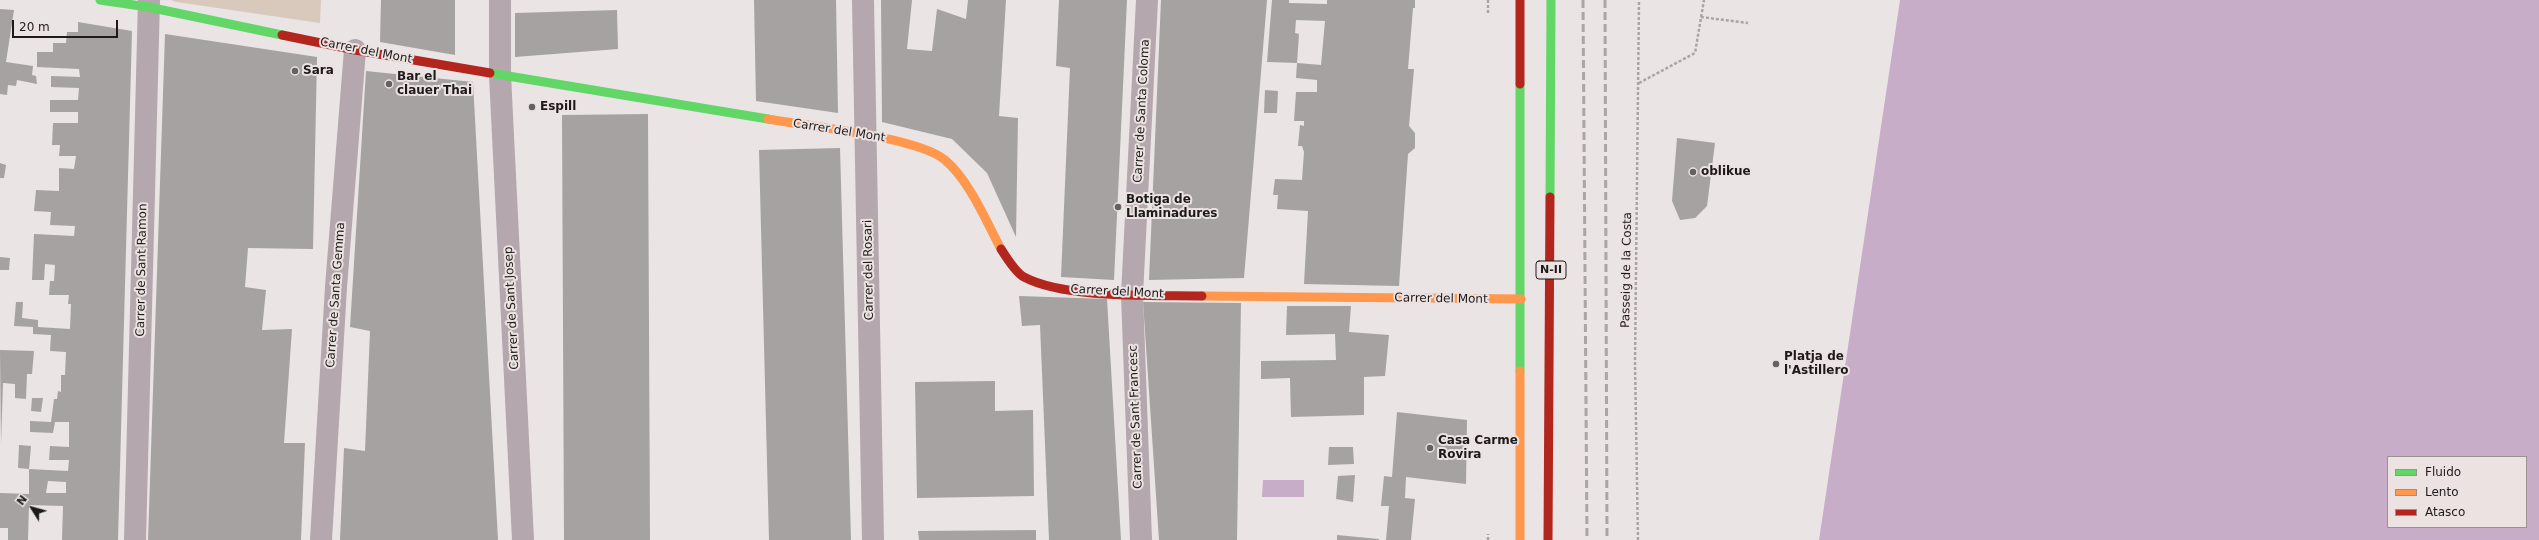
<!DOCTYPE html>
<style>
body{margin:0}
#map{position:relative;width:2539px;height:540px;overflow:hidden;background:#eae4e4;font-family:"DejaVu Sans",sans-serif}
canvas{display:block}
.legend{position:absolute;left:2387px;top:456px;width:140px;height:72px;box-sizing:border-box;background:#ece2e2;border:1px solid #999292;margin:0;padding:5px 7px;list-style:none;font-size:12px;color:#1d1a1a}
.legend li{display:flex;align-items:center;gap:8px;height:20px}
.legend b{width:20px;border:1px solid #999292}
.north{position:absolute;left:12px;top:488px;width:40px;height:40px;-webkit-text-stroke:3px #ece2e2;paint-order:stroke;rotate:307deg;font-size:11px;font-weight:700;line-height:16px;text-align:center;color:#1d1a1a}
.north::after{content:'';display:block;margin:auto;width:14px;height:18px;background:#1d1a1a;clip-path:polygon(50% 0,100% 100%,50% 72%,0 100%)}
.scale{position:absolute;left:12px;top:20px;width:106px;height:18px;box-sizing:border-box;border:2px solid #1d1a1a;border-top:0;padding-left:5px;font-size:12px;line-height:14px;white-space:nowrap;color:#1d1a1a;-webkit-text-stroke:3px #ece2e2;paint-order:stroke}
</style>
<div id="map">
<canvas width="2539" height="540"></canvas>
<ul class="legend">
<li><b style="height:5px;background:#63d668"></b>Fluido</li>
<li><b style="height:5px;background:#ff974d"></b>Lento</li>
<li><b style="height:5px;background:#b3261e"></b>Atasco</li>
</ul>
<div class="north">N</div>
<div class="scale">20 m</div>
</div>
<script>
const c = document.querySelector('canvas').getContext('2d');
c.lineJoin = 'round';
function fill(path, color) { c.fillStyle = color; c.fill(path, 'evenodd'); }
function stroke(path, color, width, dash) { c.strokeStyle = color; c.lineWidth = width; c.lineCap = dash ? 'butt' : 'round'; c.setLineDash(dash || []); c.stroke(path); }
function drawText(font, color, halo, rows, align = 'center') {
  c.font = font + ' "DejaVu Sans",sans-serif'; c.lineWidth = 4; c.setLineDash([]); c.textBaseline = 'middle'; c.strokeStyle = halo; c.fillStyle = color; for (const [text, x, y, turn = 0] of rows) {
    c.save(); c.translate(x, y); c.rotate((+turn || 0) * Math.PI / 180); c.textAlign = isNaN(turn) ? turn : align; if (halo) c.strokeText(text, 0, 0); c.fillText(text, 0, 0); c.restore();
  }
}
fill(new Path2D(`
 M171,0H321L320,23L176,2Z`), '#d9c9bc');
fill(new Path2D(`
 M1900,0H2539V540H1819ZM2388,457H2526V527H2388Z
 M1263,480H1304V497H1262Z`), '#c8adc8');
fill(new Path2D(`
 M381,0H455V55L380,42Z
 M754,0H836L838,113L756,101Z
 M881,0H912L907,49L932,51L937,9L966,19L968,0H1006L999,116L1018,118L1016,237L987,173L952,139L882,122Z
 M1059,0H1127L1114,280L1061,277L1070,68L1056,66Z
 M1161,0H1267L1244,278L1149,280Z
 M1272,0H1289V3L1327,4V0H1415V8H1413L1408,69H1414L1409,126L1415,133V148L1408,154L1399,286L1304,284L1308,211L1277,209L1278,195H1273L1275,179L1302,180L1304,152L1302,146H1298L1300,125L1304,126V121H1294L1296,92H1317V80L1296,78L1297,63L1321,65L1325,21L1296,20L1295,33L1299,34L1297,63L1267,62Z
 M0,9L14,10L6,62L33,66L32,75L36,76L37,84L17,80L16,86L8,85L7,95L0,94Z
 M617,10L618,49L515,57V13Z
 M78,22L132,31L118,540H62L63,506L29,505L28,540H8V528H0V493L29,494V469L68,471L69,460H49L50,446L69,447V422H55L53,433L30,432V421L51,422L54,399H57L58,391L61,392V375H65L66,352L50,351L51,335L33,334V327L14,326L16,302H23L22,318L38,320V327L70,329L71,304H68L69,295H49L50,281H54L55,265L45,264L44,280H32L34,234L74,236L75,226L50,225L51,212L34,211L36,190L59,191V168L74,169L76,156H59L60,145H52L53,123H78V112H50V100H78L79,88L51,87V76L80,77L79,69L37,67V52H53V43H66L67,32H78ZM48,481L66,482V493H46Z
 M165,34L317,57L313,249L248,248L245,287L266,290L262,330L292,329L284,443H305L301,540H148Z
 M366,71L473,82L498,540H340L344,448L365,451L370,331L350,327Z
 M1265,90L1278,91L1277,113H1264Z
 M648,114L650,540H564L562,115Z
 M1677,138L1715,143L1707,206L1695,218L1680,220L1672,201Z
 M840,148L851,540H769L759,150Z
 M0,163L6,165L4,178H0Z
 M0,257L10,258L9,270H0Z
 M1019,296L1107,299L1121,540H1049L1040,325L1022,326Z
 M1143,302L1241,303L1237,540H1159Z
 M1287,306H1351L1349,332L1389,335L1385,376L1364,377V415L1291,417L1290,378L1261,379V361L1336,360L1335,334L1286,335Z
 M0,350L34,351L32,374H27L26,399L15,398V384L3,383L1,445Z
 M995,381V411L1033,410L1034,496L917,498L915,382Z
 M32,398H43L41,412L31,411Z
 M1397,412L1467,420L1466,484L1406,477L1405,498L1415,499L1411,540H1386L1389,506H1381L1384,476L1392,477Z
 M19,445L31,446L29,469L18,468Z
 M1329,447H1353L1354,464L1328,465Z
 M1355,475L1353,502L1336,499L1338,476Z
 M1036,530V540H919L918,531Z
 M1337,535L1379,539V540H1337Z`), '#a6a2a1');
stroke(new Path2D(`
 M1488,0V13
 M1701,17L1748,23
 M1639,83L1695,53L1704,0
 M1488,540V534
 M1638,540L1635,363L1639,0`), '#aca3a6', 2.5, [3, 2]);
stroke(new Path2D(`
 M500,0V75L523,540
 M863,0L873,540
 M135,540L149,0
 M321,540L336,287L355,50
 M1141,540L1132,295L1147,0`), '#b4a7ad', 22);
stroke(new Path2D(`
 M100,0L148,7L282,35
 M490,73L768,119
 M1520,84V371
 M1550,197L1551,0`), '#63d668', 9);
stroke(new Path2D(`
 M768,119C807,126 918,137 945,160C969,180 986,221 1001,249
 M1202,296L1521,299
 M1520,371V540`), '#ff974d', 9);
stroke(new Path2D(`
 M1520,0V84
 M282,35L355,50L490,73
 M1001,249C1006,257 1016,273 1024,277C1065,299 1155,295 1202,296
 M1548,540L1550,197`), '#b3261e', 9);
stroke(new Path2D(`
 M1583,0L1587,540
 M1605,0L1607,540`), '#ada4a8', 3, [8, 4]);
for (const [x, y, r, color] of [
 [295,71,4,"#656161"],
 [389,84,4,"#656161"],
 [532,107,4,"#656161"],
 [1693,172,4,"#656161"],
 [1118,207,4,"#656161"],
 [1776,364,4,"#656161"],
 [1430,448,4,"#656161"]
]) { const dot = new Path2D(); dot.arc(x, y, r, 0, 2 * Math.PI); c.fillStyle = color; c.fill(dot); stroke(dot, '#ece2e2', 1.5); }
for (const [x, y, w] of [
 [1551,270,30]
]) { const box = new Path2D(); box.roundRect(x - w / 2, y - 9, w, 18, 3); c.fillStyle = '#ece2e2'; c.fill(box); stroke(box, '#1d1a1a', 1); }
drawText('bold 11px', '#1d1a1a', null, [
 ["N-II",1551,270]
]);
drawText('12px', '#1d1a1a', '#ece2e2', [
 ["Carrer del Mont",366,51,11],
 ["Carrer de Santa Coloma",1142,111,-87],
 ["Carrer del Mont",839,131,9],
 ["Carrer de Sant Ramon",142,270,-89],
 ["Carrer del Rosari",869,270,-91],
 ["Passeig de la Costa",1627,270,-89],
 ["Carrer del Mont",1117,292,3],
 ["Carrer de Santa Gemma",336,295,-86],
 ["Carrer del Mont",1441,299,1],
 ["Carrer de Sant Josep",512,308,-93],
 ["Carrer de Sant Francesc",1136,417,-92]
]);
drawText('bold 12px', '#1d1a1a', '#ece2e2', [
 ["Sara",303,71],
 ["Bar el",397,77],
 ["clauer Thai",397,91],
 ["Espill",540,107],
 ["oblikue",1701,172],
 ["Botiga de",1126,200],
 ["Llaminadures",1126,214],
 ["Platja de",1784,357],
 ["l'Astillero",1784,371],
 ["Casa Carme",1438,441],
 ["Rovira",1438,455]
], 'left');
</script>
